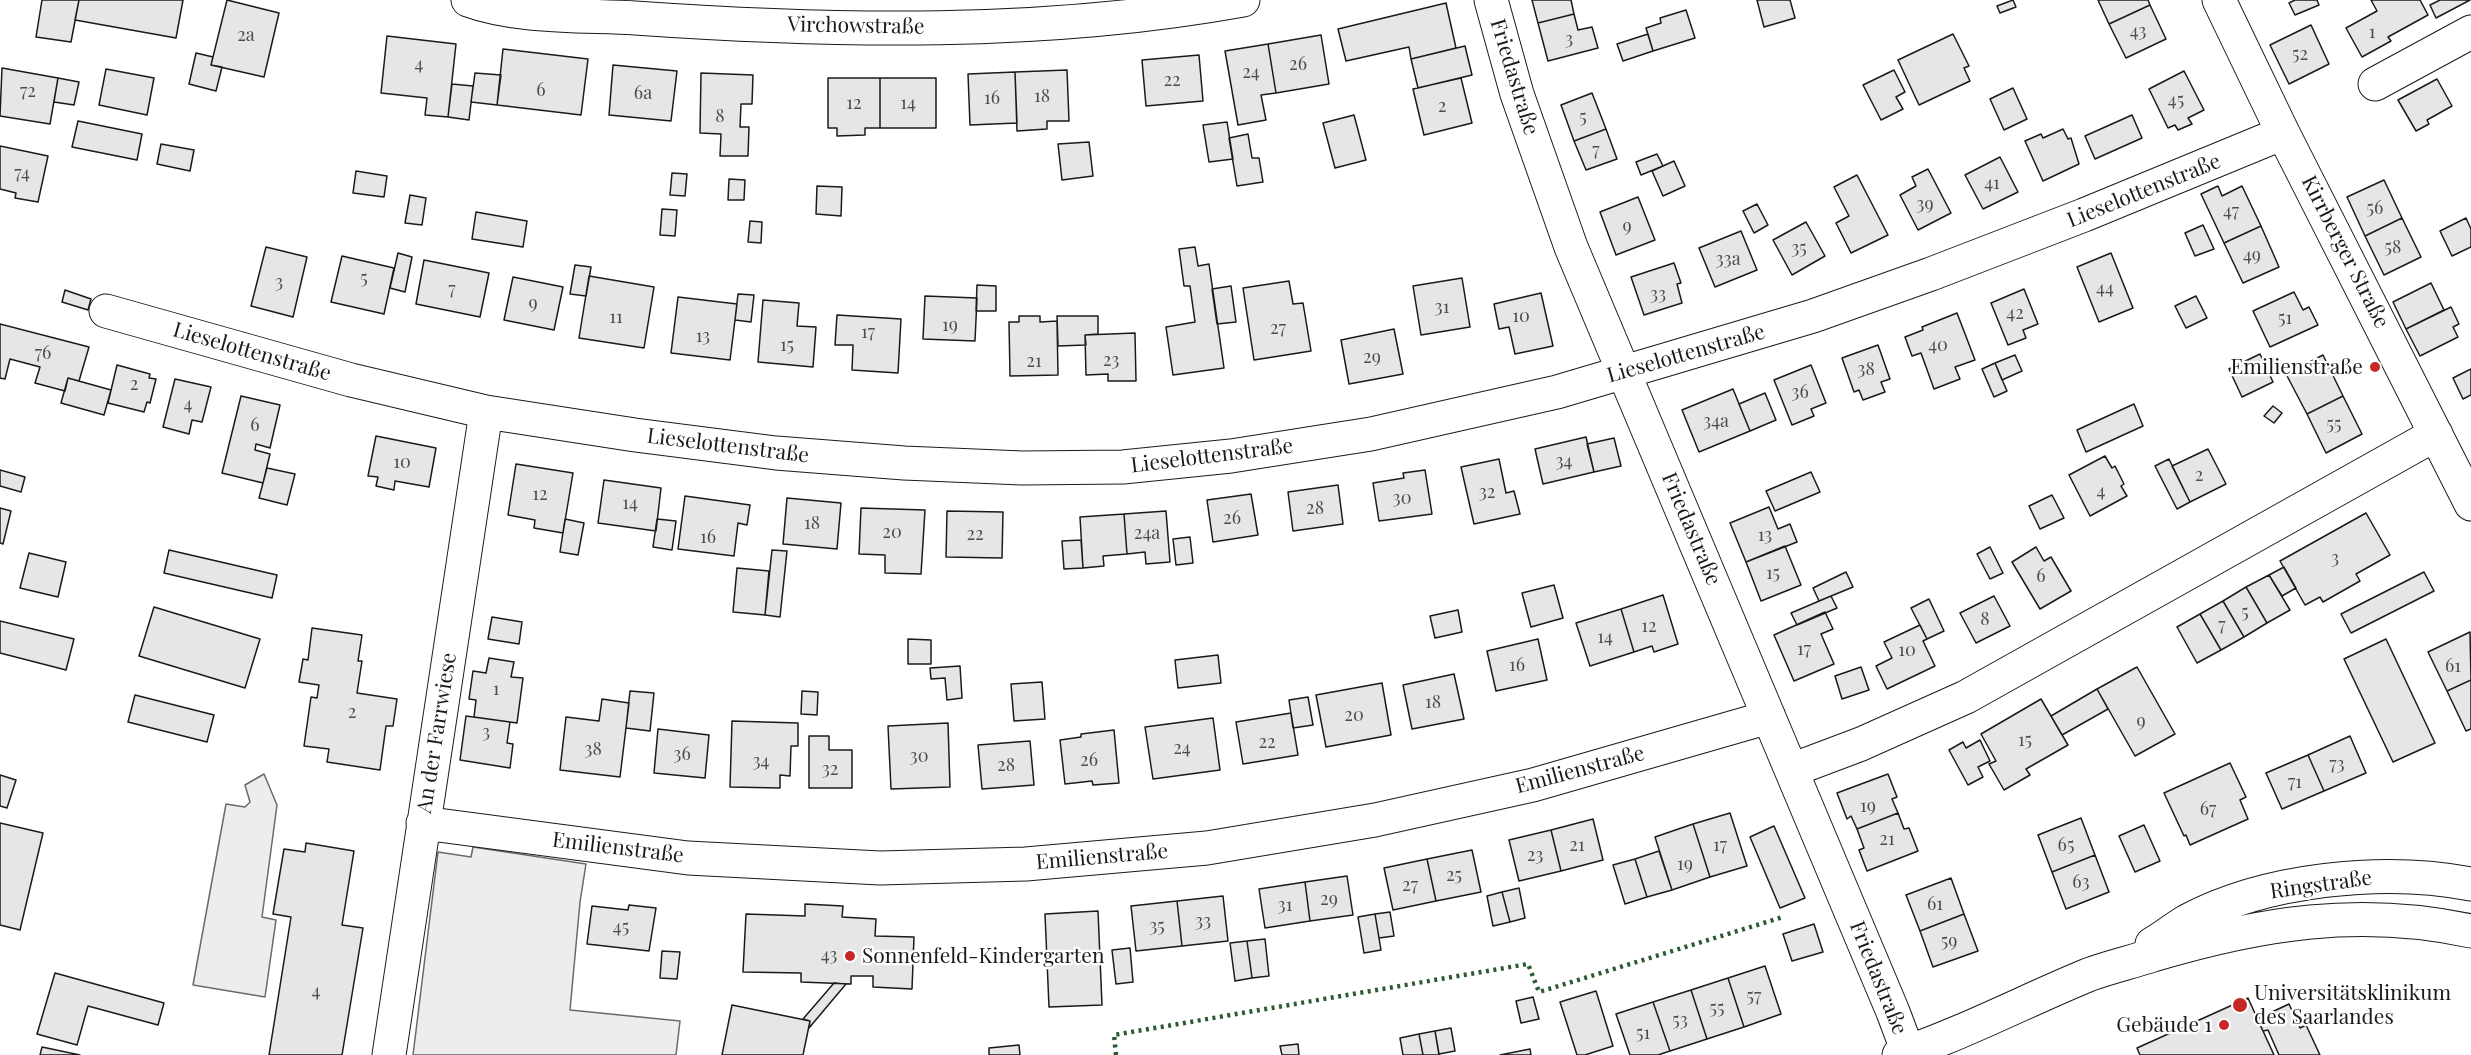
<!DOCTYPE html>
<meta charset="utf-8">
<style>
body{margin:0}
canvas{display:block;background:#fff}
</style>
<canvas width="2471" height="1055"></canvas>
<script>
const c = document.querySelector('canvas').getContext('2d');
c.lineJoin = 'round';
function fill(path, color) { c.fillStyle = color; c.fill(path, 'evenodd'); }
function stroke(path, color, width, dash) { c.strokeStyle = color; c.lineWidth = width; c.lineCap = dash ? 'butt' : 'round'; c.setLineDash(dash || []); c.stroke(path); }
function drawText(font, color, halo, rows, align = 'center') {
  c.font = font + ' "Playfair Display",serif'; c.lineWidth = 4.5; c.setLineDash([]); c.textBaseline = 'middle'; c.strokeStyle = halo; c.fillStyle = color; for (const [text, x, y, turn = 0] of rows) {
    c.save(); c.translate(x, y); c.rotate((+turn || 0) * Math.PI / 180); c.textAlign = isNaN(turn) ? turn : align; if (halo) c.strokeText(text, 0, 0); c.fillText(text, 0, 0); c.restore();
  }
}
const built = new Path2D(`
 M264,774L277,805L262,917L276,920L265,997L193,985L226,804L245,807L250,802L245,785Z
 M473,847L586,864L580,902L570,1010L680,1021L676,1055H413L438,852L471,857Z`);
fill(built, '#ededed');
stroke(built, '#6a6a6a', 1.5);
const building = new Path2D(`
 M42,0H79L71,42L36,37Z
 M79,0H183L176,38L75,20Z
 M227,0L279,13L264,77L211,65Z
 M1532,0H1571L1574,14L1538,23Z
 M1757,0H1790L1795,18L1764,27Z
 M2013,0L2016,7L2000,13L1997,6Z
 M2098,0H2148L2150,5L2109,24Z
 M2295,0H2317L2319,5L2295,15L2289,3Z
 M2371,0H2420L2428,15L2388,37L2391,41L2362,57L2346,28L2377,11Z
 M2440,0H2470L2436,18L2430,5Z
 M1446,3L1456,48L1411,59L1409,47L1346,61L1338,29Z
 M2150,5L2166,39L2126,58L2109,24Z
 M1686,10L1695,38L1653,51L1646,28L1661,23L1660,18Z
 M1574,14L1578,30L1592,27L1598,48L1548,61L1538,23Z
 M2311,25L2329,64L2289,84L2270,45Z
 M1648,34L1653,51L1623,61L1617,44Z
 M1953,34L1969,66L1964,68L1970,81L1919,105L1898,60Z
 M1321,35L1329,84L1276,93L1268,44Z
 M387,36L456,44L448,117L425,115L427,98L381,93Z
 M1268,44L1276,93L1261,95L1266,120L1238,125L1225,51Z
 M1465,46L1472,75L1418,88L1411,59Z
 M503,49L588,59L581,115L497,105Z
 M196,53L213,57L211,65L222,67L216,91L189,84Z
 M1199,55L1203,101L1146,106L1142,60Z
 M613,65L677,71L671,121L609,115Z
 M2,68L58,78L50,124L0,116Z
 M106,69L154,78L147,115L99,105Z
 M1067,70L1069,121H1047V129L1017,131L1015,72Z
 M1894,70L1905,92L1896,97L1903,109L1881,120L1863,85Z
 M2184,71L2204,110L2188,118L2192,124L2178,130L2175,125L2168,128L2149,89Z
 M1015,72L1017,123L970,125L968,74Z
 M475,73L501,75L497,105L471,102Z
 M701,73L753,75L752,104H741L740,127H749L748,156H720L721,134L700,133Z
 M58,78L79,82L74,105L54,102Z
 M828,78H880V128H865V135L837,136V128H828Z
 M880,78H936V128H880Z
 M1461,78L1472,123L1424,135L1413,89Z
 M2437,79L2452,106L2427,120L2429,124L2416,131L2398,100Z
 M452,84L473,86L469,120L448,117Z
 M2013,88L2027,119L2004,130L1990,99Z
 M1592,93L1606,129L1574,141L1561,105Z
 M1354,115L1366,160L1335,168L1323,123Z
 M2132,115L2142,138L2095,159L2085,136Z
 M78,121L142,134L137,160L72,147Z
 M1227,122L1233,159L1209,162L1203,125Z
 M1606,129L1617,159L1586,170L1574,141Z
 M2063,129L2068,139L2071,138L2079,164L2043,181L2025,141L2041,134L2043,138Z
 M1248,134L1252,158H1259L1263,182L1237,186L1229,138Z
 M1089,142L1093,176L1062,180L1058,144Z
 M161,144L194,150L190,171L157,164Z
 M0,146L48,156L38,202L15,198L16,193L0,189Z
 M1657,154L1663,166L1641,175L1636,162Z
 M2000,157L2018,192L1983,209L1965,175Z
 M1674,161L1685,186L1663,196L1652,171Z
 M1928,169L1951,213L1918,230L1900,195L1916,186L1912,177Z
 M356,171L387,176L384,197L353,193Z
 M672,173L687,174L685,196L670,195Z
 M1857,175L1888,235L1851,253L1836,223L1849,216L1834,187Z
 M729,179L745,180L744,200H728Z
 M2384,180L2402,218L2365,236L2347,197Z
 M817,186L842,187L841,216L816,214Z
 M2218,186L2222,196L2242,186L2261,226L2224,243L2201,194Z
 M410,195L426,198L422,225L405,223Z
 M1638,197L1655,240L1616,255L1600,212Z
 M1757,204L1768,225L1754,233L1743,211Z
 M662,209L677,210L675,236L660,235Z
 M476,212L527,221L523,247L472,239Z
 M2402,218L2421,257L2384,275L2365,236Z
 M2466,218L2471,229V247L2452,256L2440,231Z
 M750,221L762,222L761,243L748,242Z
 M1806,222L1825,256L1792,275L1773,240Z
 M2203,225L2214,249L2195,256L2185,233Z
 M2261,226L2279,267L2243,283L2224,243Z
 M1741,231L1757,270L1715,287L1699,248Z
 M266,247L307,257L293,317L251,306Z
 M1195,247L1198,266L1209,264L1224,368L1173,375L1166,327L1195,322L1190,286H1184L1179,249Z
 M398,253L412,257L405,292L390,288Z
 M2111,253L2133,308L2099,322L2077,267Z
 M342,256L394,268L384,314L331,302Z
 M424,260L489,273L480,317L416,304Z
 M1674,263L1681,283L1677,284L1682,303L1644,315L1631,277Z
 M575,265L591,267L586,296L570,294Z
 M589,276L654,287L644,348L579,338Z
 M513,277L563,287L554,330L504,320Z
 M1462,278L1470,327L1421,335L1413,286Z
 M1289,281L1293,304L1303,303L1311,351L1254,360L1243,288Z
 M2431,283L2444,310L2406,329L2393,302Z
 M977,285L996,286V311H976Z
 M1231,286L1236,322L1217,324L1212,289Z
 M2024,289L2038,324L2023,330L2026,338L2008,345L1991,303Z
 M65,290L91,299L88,310L62,302Z
 M2294,292L2303,310L2309,307L2318,325L2270,347L2253,311Z
 M1541,293L1553,346L1515,354L1509,327L1499,329L1494,304Z
 M738,294L754,295L751,322L735,320Z
 M925,296L977,298L975,341L923,339Z
 M2196,296L2207,318L2186,328L2175,306Z
 M678,297L737,304L730,360L671,353Z
 M763,300L799,303L797,326L816,327L813,367L758,362Z
 M2451,307L2459,324L2453,327L2458,337L2420,356L2406,329Z
 M1957,313L1975,360L1955,367L1960,379L1934,389L1921,353L1912,356L1905,337L1923,330L1922,327Z
 M837,315L901,319L898,373L852,370L853,345H835Z
 M1019,316H1040V322L1057,321L1058,375L1010,376L1009,322H1019Z
 M1057,316H1098V334L1085,335L1086,345L1058,346Z
 M0,324L89,347L79,381L68,378L65,391L35,383L40,367L10,359L5,379L0,378Z
 M1394,329L1403,374L1349,384L1341,340Z
 M1135,333L1136,381H1108V374L1086,375L1085,335Z
 M1878,345L1890,379L1881,382L1885,392L1863,400L1859,390L1854,392L1842,358Z
 M2260,354L2273,382L2242,397L2229,369Z
 M2015,355L2022,371L2002,380L1995,363Z
 M2323,355L2343,396L2307,414L2286,374Z
 M1995,363L2007,391L1994,397L1982,369Z
 M117,365L150,374L149,378L156,379L150,403L147,402L144,412L108,403Z
 M1811,365L1826,403L1811,409L1814,416L1792,425L1774,380Z
 M2471,369V395L2463,399L2453,378Z
 M68,378L111,390L104,415L61,403Z
 M175,379L211,387L202,422L192,420L189,434L163,427Z
 M1733,389L1750,431L1699,452L1682,410Z
 M1765,393L1776,420L1750,431L1739,404Z
 M241,396L280,405L270,448L256,444L255,450L270,454L263,483L222,473Z
 M2343,396L2362,434L2326,453L2307,414Z
 M2134,404L2143,426L2086,452L2077,430Z
 M2273,406L2282,413L2274,423L2264,416Z
 M376,436L436,448L429,487L395,481L394,490L376,486L378,477L368,476Z
 M1586,437L1594,472L1543,484L1535,449Z
 M1614,438L1621,466L1594,472L1587,444Z
 M2208,449L2226,484L2190,502L2172,466Z
 M2105,456L2112,468L2115,466L2124,484L2121,486L2127,496L2090,516L2069,475Z
 M1499,459L1506,493L1514,491L1520,514L1474,524L1461,467Z
 M2169,459L2190,502L2177,509L2155,466Z
 M516,464L573,473L563,533L534,528L535,520L508,515Z
 M267,468L295,474L287,505L259,498Z
 M0,470L25,477L21,492L0,486Z
 M1425,470L1432,514L1379,521L1373,483L1404,478L1403,473Z
 M1811,472L1820,492L1775,511L1766,491Z
 M604,480L661,488L656,531L598,523Z
 M1338,485L1343,524L1293,531L1288,492Z
 M1251,494L1258,535L1213,542L1207,500Z
 M2052,495L2064,518L2040,529L2029,506Z
 M685,496L750,505L747,525L738,523L734,556L678,549Z
 M787,498L841,503L837,549L783,544Z
 M1769,507L1778,529L1790,524L1797,542L1746,562L1730,523Z
 M0,508L11,511L3,544L0,543Z
 M861,508L925,510L921,574L885,573V555L859,554Z
 M947,511L1003,512L1002,558L946,557Z
 M1166,511L1170,562L1146,564L1145,552L1127,554L1124,514Z
 M2366,513L2390,555L2356,574L2360,581L2323,602L2320,597L2305,605L2280,561Z
 M1124,514L1127,554L1103,556L1104,566L1083,568L1080,517Z
 M565,519L584,523L578,555L560,552Z
 M657,519L676,521L672,550L653,547Z
 M1190,537L1193,563L1176,565L1173,539Z
 M1081,540L1083,568L1064,569L1062,541Z
 M1785,546L1801,585L1761,601L1746,562Z
 M1990,547L2003,573L1990,579L1977,554Z
 M2036,547L2044,561L2051,557L2071,591L2040,609L2012,562Z
 M169,550L277,575L272,598L164,573Z
 M772,550L787,551L780,617L765,615Z
 M29,553L66,562L58,597L20,588Z
 M2284,567L2296,588L2282,596L2269,575Z
 M737,568L769,571L765,615L733,612Z
 M1846,572L1853,587L1819,601L1813,588Z
 M2424,572L2434,591L2351,633L2341,614Z
 M2269,575L2290,610L2267,623L2246,587Z
 M1554,585L1563,618L1531,627L1522,593Z
 M2246,587L2267,623L2244,637L2223,601Z
 M1663,595L1678,644L1654,652L1652,646L1634,652L1621,609Z
 M1831,596L1837,608L1797,625L1791,613Z
 M1994,596L2010,626L1976,643L1960,613Z
 M1929,599L1944,631L1927,639L1911,608Z
 M2223,601L2244,637L2221,650L2200,614Z
 M154,607L260,639L245,688L139,656Z
 M1621,609L1634,652L1590,666L1576,623Z
 M1458,610L1462,632L1435,638L1430,616Z
 M1825,612L1833,629L1821,634L1834,664L1794,681L1774,635Z
 M2200,614L2221,650L2197,663L2177,627Z
 M492,617L522,622L519,644L488,639Z
 M0,621L74,639L66,670L0,653Z
 M1920,625L1927,639L1923,641L1935,666L1887,689L1876,666L1892,658L1884,642Z
 M312,628L362,635L358,661H362L357,693L397,699L393,726H386L380,770L327,762L329,749L304,746L311,697L317,698L319,685L299,682L303,659L308,660Z
 M2470,632L2471,680L2447,691L2428,652Z
 M908,639L931,640V664H908Z
 M1538,639L1547,680L1496,691L1487,651Z
 M2386,639L2435,743L2393,762L2344,659Z
 M1218,655L1221,683L1178,688L1175,660Z
 M489,658L514,662L511,677L523,678L517,723L474,717L476,700L469,699L473,671L486,673Z
 M960,666L962,698L947,700L945,678L931,679L930,668Z
 M1861,667L1869,690L1842,699L1835,676Z
 M2137,667L2175,734L2135,756L2097,689Z
 M1454,674L1464,719L1412,729L1403,685Z
 M2471,680V729L2466,731L2447,691Z
 M1042,682L1045,719L1014,721L1011,684Z
 M1382,683L1391,735L1326,747L1316,695Z
 M2097,689L2108,709L2062,735L2051,716Z
 M630,691L654,693L650,731L626,728Z
 M802,691L818,692L817,715L801,714Z
 M135,695L214,715L207,742L128,722Z
 M1308,697L1313,725L1293,728L1289,700Z
 M602,699L629,703L620,777L560,770L566,717L599,721Z
 M2041,699L2068,745L2026,769L2030,775L2004,790L1989,764L1996,761L1981,734Z
 M1291,713L1298,755L1243,764L1236,722Z
 M466,716L510,722L507,743L513,744L510,768L460,760Z
 M1213,718L1220,770L1153,779L1145,727Z
 M732,721L798,723V746H791L790,776L780,775V788L730,787Z
 M948,723L950,787L891,789L888,726Z
 M658,729L709,735L705,778L654,773Z
 M1114,730L1119,783L1093,785L1092,781L1065,784L1060,740L1081,737V734Z
 M809,736H829V750H852V788H809Z
 M2350,736L2366,773L2324,791L2308,755Z
 M1980,740L1990,761L1978,767L1983,777L1968,785L1949,750L1963,742L1966,748Z
 M1030,741L1034,785L982,789L978,745Z
 M2308,755L2324,791L2282,809L2266,773Z
 M2230,763L2246,797L2240,800L2248,819L2190,845L2186,835L2184,836L2164,793Z
 M1888,774L1897,797L1892,799L1898,813L1857,829L1851,816L1847,819L1837,793Z
 M0,775L16,780L7,808L0,806Z
 M1730,813L1747,866L1710,877L1693,824Z
 M1898,813L1904,829L1909,828L1918,851L1867,871L1859,850L1864,848L1857,829Z
 M2081,818L2095,855L2052,872L2038,835Z
 M1593,819L1603,860L1561,871L1551,830Z
 M0,823L43,833L20,930L0,925Z
 M1693,824L1710,877L1672,890L1655,837Z
 M2144,825L2160,861L2135,872L2119,836Z
 M1774,826L1805,898L1780,908L1750,837Z
 M1551,830L1561,871L1519,881L1509,840Z
 M306,843L354,851L342,925L363,928L342,1055H269L291,917L273,914L284,849L305,852Z
 M1472,850L1481,892L1436,901L1427,859Z
 M1659,851L1672,890L1647,897L1635,859Z
 M2095,855L2109,892L2066,909L2052,872Z
 M1427,859L1436,901L1393,910L1384,868Z
 M1635,859L1647,897L1625,904L1613,865Z
 M1347,876L1353,915L1310,921L1305,882Z
 M1951,878L1964,914L1920,931L1906,895Z
 M1305,882L1310,921L1265,928L1259,889Z
 M1519,888L1525,918L1510,922L1502,892Z
 M1502,892L1510,922L1493,926L1487,896Z
 M1223,896L1228,941L1182,946L1177,901Z
 M1177,901L1182,946L1136,951L1131,906Z
 M805,904L843,906L842,917L876,919L875,936L914,937L912,989L873,987V976H851V984L801,982V973L743,972L746,914L805,916Z
 M629,905L656,908L649,951L587,944L592,906L628,910Z
 M1098,911L1102,1005L1049,1007L1045,914Z
 M1390,912L1394,936L1379,938L1375,914Z
 M1375,914L1381,950L1364,953L1358,917Z
 M1964,914L1978,951L1933,967L1920,931Z
 M1814,924L1823,952L1792,961L1783,934Z
 M1265,939L1269,976L1252,978L1247,941Z
 M1247,941L1252,978L1235,981L1230,943Z
 M1130,948L1133,982L1116,984L1112,950Z
 M662,951L680,952L677,979L660,978Z
 M1765,966L1781,1014L1744,1027L1728,978Z
 M55,973L164,1003L158,1025L88,1006L77,1045L37,1034Z
 M1728,978L1744,1027L1707,1039L1691,990Z
 M834,983L846,984L809,1028L810,1021L803,1019Z
 M1691,990L1707,1039L1670,1051L1653,1002Z
 M1596,991L1613,1046L1585,1055H1577L1560,1002Z
 M1533,997L1539,1019L1521,1023L1516,1001Z
 M2248,998L2274,1055H2140L2137,1048Z
 M1653,1002L1670,1051L1658,1055H1630L1616,1014Z
 M2289,1004L2300,1028L2306,1025L2320,1055H2279L2268,1030L2263,1031L2257,1019Z
 M732,1005L810,1021L803,1055H722Z
 M1451,1028L1455,1051L1439,1054L1435,1031Z
 M1435,1031L1439,1055H1423L1419,1034Z
 M1419,1034L1423,1055H1403L1400,1038Z
 M1298,1044L1299,1055H1282L1280,1046Z
 M1019,1045L1020,1055H989V1048Z
 M42,1047L80,1055H40Z
 M1530,1049L1531,1055H1500Z`);
fill(building, '#e6e6e6');
stroke(building, '#1a1a1a', 1.5);
const minor = new Path2D(`
 M468,0C517,18 583,15 635,18C836,32 1044,36 1243,0
 M1491,0L1517,94L1571,247L1893,1012L1908,1052
 M2219,0L2283,133L2471,504
 M2375,84L2471,32
 M106,311L351,380L486,412L635,435L776,453L904,463L1022,468L1123,467L1231,456L1371,434L1557,392L1813,316L1931,274L2084,215L2283,133
 M1792,770L1861,744L1966,697L2436,434
 M423,823L688,858L880,868L1026,864L1207,848L1375,820L1533,785L1769,717
 M2152,944C2164,937 2175,928 2187,921C2265,879 2384,867 2471,884
 M389,1055L486,412
 M1899,1055C1964,1033 2025,1001 2088,975C2109,967 2132,962 2153,955C2260,923 2360,907 2471,931`);
stroke(minor, '#1a1a1a', 35);
stroke(minor, '#fff', 33);
stroke(new Path2D(`
 M1116,1055L1114,1035L1528,964L1539,992L1783,917`), '#2b5a34', 4.5, [3, 4.5]);
for (const [x, y, r, color] of [
 [2375,367,6,"#c62828"],
 [850,956,6,"#c62828"],
 [2240,1005,8,"#c62828"],
 [2224,1025,6,"#c62828"]
]) { const dot = new Path2D(); dot.arc(x, y, r, 0, 2 * Math.PI); c.fillStyle = color; c.fill(dot); stroke(dot, '#fff', 2); }
drawText('18px', '#4d4d4d', null, [
 ["43",2138,31],
 ["1",2372,32],
 ["2a",246,35],
 ["3",1569,39],
 ["52",2300,54],
 ["4",419,64],
 ["26",1298,64],
 ["24",1251,72],
 ["22",1172,80],
 ["6",541,90],
 ["72",28,91],
 ["6a",643,93],
 ["18",1042,96],
 ["16",992,98],
 ["45",2176,100],
 ["12",854,103],
 ["14",908,103],
 ["2",1442,106],
 ["8",720,116],
 ["5",1583,117],
 ["7",1596,150],
 ["74",22,173],
 ["41",1992,183],
 ["39",1925,204],
 ["56",2375,208],
 ["47",2231,211],
 ["9",1627,226],
 ["58",2393,247],
 ["35",1799,248],
 ["49",2252,255],
 ["33a",1728,259],
 ["5",364,278],
 ["3",279,282],
 ["44",2105,288],
 ["7",452,289],
 ["33",1658,294],
 ["9",533,303],
 ["31",1442,307],
 ["42",2015,313],
 ["10",1521,316],
 ["11",616,317],
 ["51",2285,318],
 ["19",950,325],
 ["27",1278,328],
 ["17",868,332],
 ["13",703,336],
 ["15",787,345],
 ["40",1938,345],
 ["76",43,353],
 ["29",1372,357],
 ["23",1111,360],
 ["21",1034,361],
 ["38",1866,369],
 ["2",134,384],
 ["36",1800,392],
 ["4",188,404],
 ["34a",1716,421],
 ["55",2334,424],
 ["6",255,425],
 ["34",1564,461],
 ["10",402,462],
 ["2",2199,475],
 ["4",2101,491],
 ["32",1487,492],
 ["12",540,494],
 ["30",1402,498],
 ["14",630,503],
 ["28",1315,508],
 ["26",1232,518],
 ["18",812,523],
 ["20",892,532],
 ["24a",1147,533],
 ["22",975,534],
 ["13",1765,535],
 ["16",708,537],
 ["3",2335,558],
 ["15",1773,573],
 ["6",2041,576],
 ["5",2245,612],
 ["8",1985,619],
 ["7",2222,625],
 ["12",1649,626],
 ["14",1605,637],
 ["17",1804,649],
 ["10",1907,650],
 ["16",1517,665],
 ["61",2453,666],
 ["1",496,689],
 ["18",1433,702],
 ["2",352,712],
 ["20",1354,715],
 ["9",2141,721],
 ["3",486,732],
 ["15",2025,740],
 ["22",1267,742],
 ["24",1182,748],
 ["38",593,749],
 ["36",682,754],
 ["30",919,756],
 ["26",1089,760],
 ["34",761,761],
 ["73",2337,764],
 ["28",1006,765],
 ["32",830,769],
 ["71",2295,782],
 ["19",1868,806],
 ["67",2208,809],
 ["21",1887,839],
 ["21",1577,845],
 ["17",1720,845],
 ["65",2066,845],
 ["23",1535,855],
 ["19",1685,864],
 ["25",1454,875],
 ["63",2081,882],
 ["27",1410,885],
 ["29",1329,899],
 ["61",1935,904],
 ["31",1285,905],
 ["33",1203,921],
 ["35",1157,926],
 ["45",621,927],
 ["59",1949,941],
 ["43",829,955],
 ["4",316,991],
 ["57",1754,996],
 ["55",1717,1008],
 ["53",1680,1020],
 ["51",1643,1033]
]);
drawText('21px', '#1a1a1a', '#fff', [
 ["Virchowstraße",856,26,1],
 ["Friedastraße",1514,77,73],
 ["Lieselottenstraße",2144,191,-22],
 ["Kirrberger Straße",2345,252,63],
 ["Lieselottenstraße",252,352,16],
 ["Lieselottenstraße",1686,354,-16],
 ["Lieselottenstraße",728,446,7],
 ["Lieselottenstraße",1212,456,-7],
 ["Friedastraße",1691,529,67],
 ["An der Farrwiese",437,733,-81],
 ["Emilienstraße",1580,770,-15],
 ["Emilienstraße",618,848,7],
 ["Emilienstraße",1102,857,-5],
 ["Ringstraße",2321,885,-8],
 ["Friedastraße",1878,978,68]
]);
drawText('21px', '#1a1a1a', '#fff', [
 ["Emilienstraße",2363,367],
 ["Sonnenfeld-Kindergarten",862,956,"left"],
 ["Universitätsklinikum",2254,993,"left"],
 ["des Saarlandes",2254,1017,"left"],
 ["Gebäude 1",2212,1025]
], 'right');
</script>
